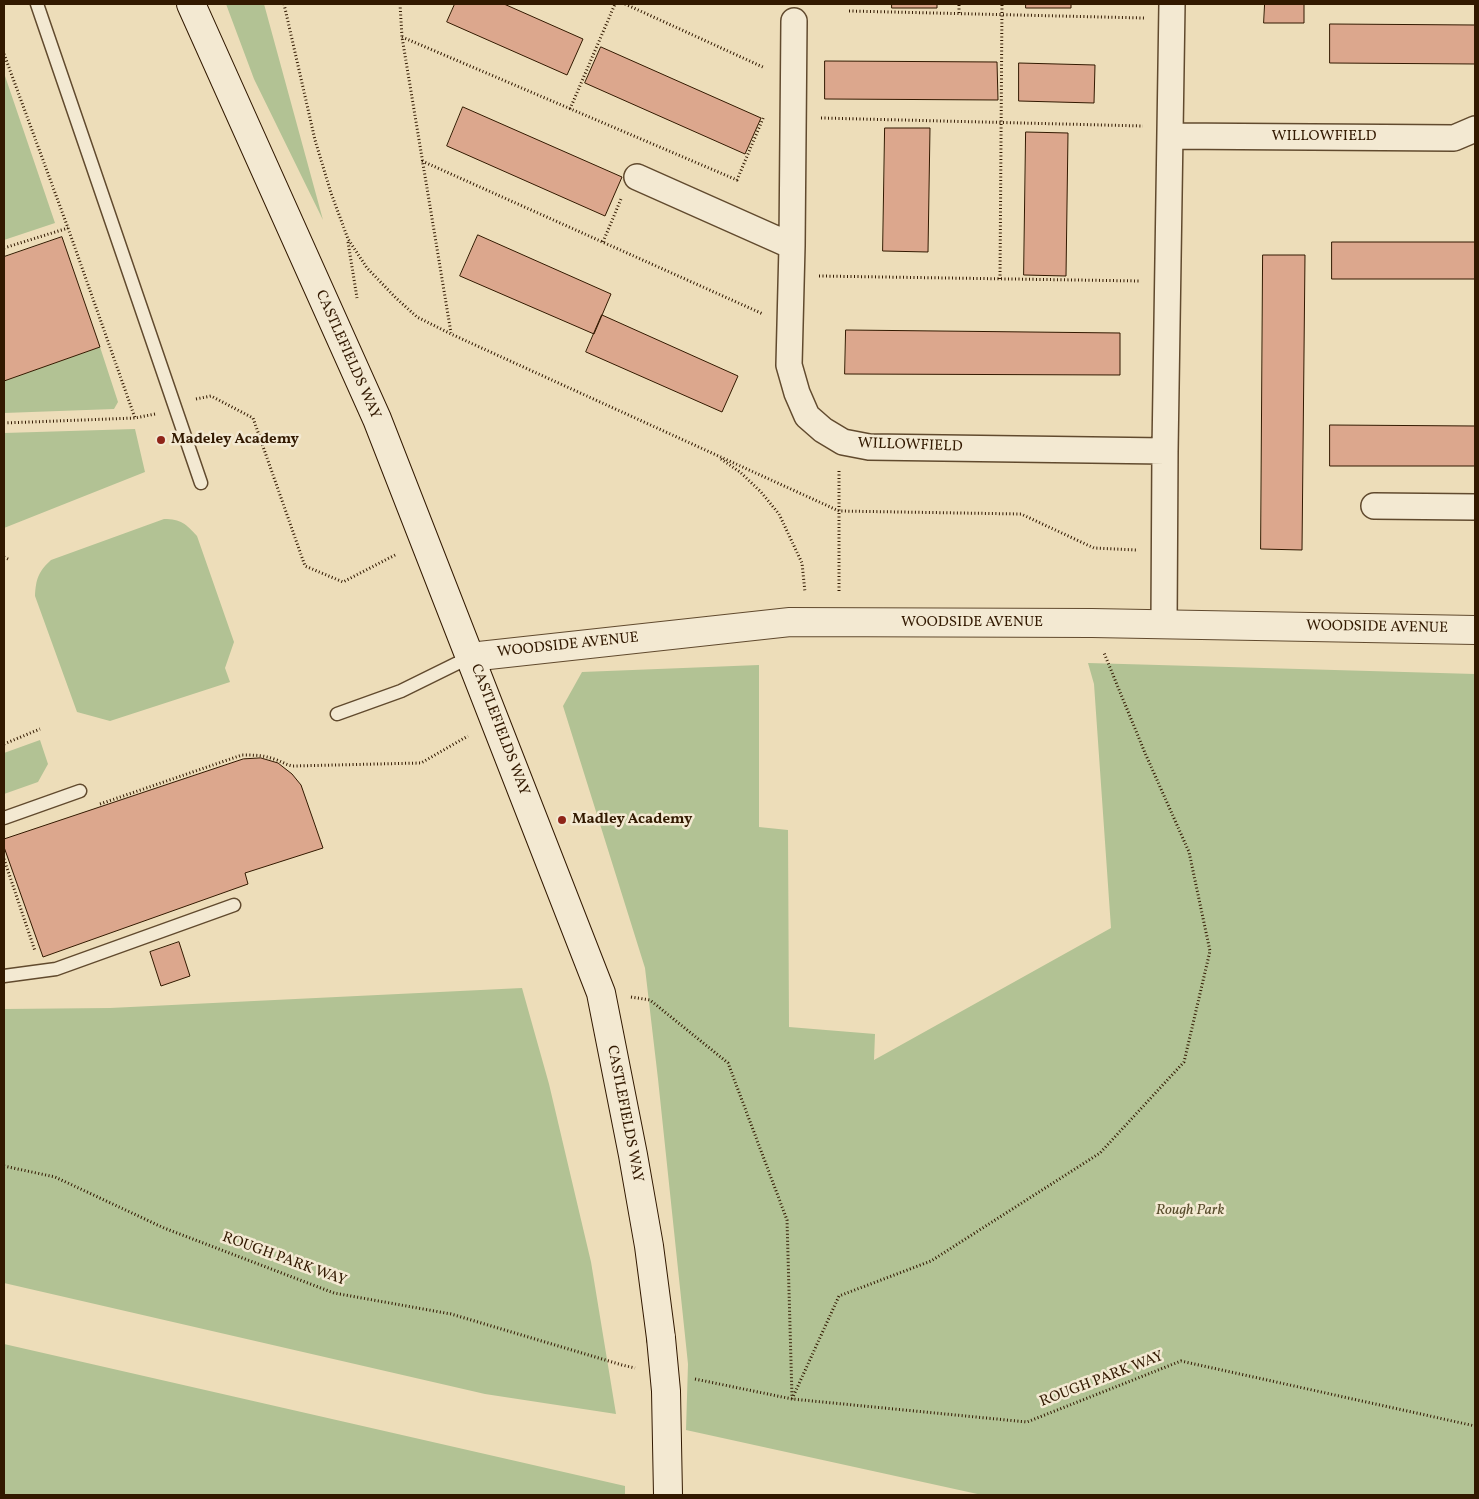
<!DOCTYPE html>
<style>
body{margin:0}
#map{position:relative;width:1479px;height:1499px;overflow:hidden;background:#edddb9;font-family:Vollkorn,serif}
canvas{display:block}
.frame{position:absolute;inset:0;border:5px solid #321900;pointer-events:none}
</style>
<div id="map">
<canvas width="1479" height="1499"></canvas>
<div class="frame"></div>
</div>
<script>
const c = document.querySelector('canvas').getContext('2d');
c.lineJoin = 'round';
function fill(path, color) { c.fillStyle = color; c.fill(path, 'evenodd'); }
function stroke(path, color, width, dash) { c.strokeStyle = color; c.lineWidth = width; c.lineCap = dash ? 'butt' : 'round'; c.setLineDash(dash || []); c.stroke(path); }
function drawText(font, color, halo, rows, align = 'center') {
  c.font = font + ' Vollkorn,serif'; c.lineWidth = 5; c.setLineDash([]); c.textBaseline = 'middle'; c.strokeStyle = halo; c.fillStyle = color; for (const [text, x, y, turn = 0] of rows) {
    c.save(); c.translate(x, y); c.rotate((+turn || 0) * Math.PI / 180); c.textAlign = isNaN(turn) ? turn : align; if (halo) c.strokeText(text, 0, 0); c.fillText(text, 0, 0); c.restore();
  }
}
fill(new Path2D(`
 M226,4H264L323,220L254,79Z
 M4,73L55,223L4,240Z
 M100,347L118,402L114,409L4,413V381Z
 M135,429L145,472L4,528V433Z
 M164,519C181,519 186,524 197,536L234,642L225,668L230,682L110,721L77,712L35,596C36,579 38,572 51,560Z
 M1088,663L1475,674V1495H982L686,1430L688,1364L658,1079L645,968L563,706L582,672L759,665V827L788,830L789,1027L875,1034L874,1060L1111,928L1094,684Z
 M40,740L48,764L38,782L4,794V753Z
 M522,988L549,1084L591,1262L616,1414L485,1394L4,1283V1009L110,1008Z
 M4,1344L625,1486V1495H4Z`), '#b2c294');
const building = new Path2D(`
 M455,4H504L583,39L567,75L447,22Z
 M892,4H937V8H892Z
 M1026,4H1071V8H1026Z
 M1265,4H1304V23H1264Z
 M1330,24L1475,25V64L1330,63Z
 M601,47L761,118L745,154L585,83Z
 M825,61L997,62L998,100L825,99Z
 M1019,63L1095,65L1094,103L1019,101Z
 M463,107L622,177L605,216L447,146Z
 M885,128H930L928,252L883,251Z
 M1026,132L1068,133L1066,276L1024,275Z
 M478,235L611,294L594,334L460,276Z
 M62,237L100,347L4,381V257Z
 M1332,242H1475V279H1332Z
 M1263,255H1305L1302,550L1261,549Z
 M602,315L738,376L722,412L586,352Z
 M846,330L1120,333V375L845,374Z
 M1330,425L1475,426V466H1330Z
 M261,758L278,763L292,774L301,785L323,848L245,873L248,884L43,957L4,847V839L243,759Z
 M179,942L190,976L161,986L150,952Z`);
fill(building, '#dca78d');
stroke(building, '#321900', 1);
const service = new Path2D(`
 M37,4L201,483
 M337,714L401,691L470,657
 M4,818L80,791
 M4,976L56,969L234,905`);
const minor = new Path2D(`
 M794,21L792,246L789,365L797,393L807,416L823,430L843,442L869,447L1165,451
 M1170,136L1454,138L1475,129
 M637,177L792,246
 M1374,506L1475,507
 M1164,624L1165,451L1172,4`);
const tertiary = new Path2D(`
 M470,657L790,622L1092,623L1475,630`);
const secondary = new Path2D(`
 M191,4L377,419L601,993L633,1155L649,1246L661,1338`);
stroke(service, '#614a2e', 15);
stroke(minor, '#614a2e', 28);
stroke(tertiary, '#614a2e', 30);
stroke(secondary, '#321900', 30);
stroke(new Path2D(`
 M284,4L315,140L331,193L348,239L367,268L396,298L417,317L451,334L839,511L1021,514L1094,548L1136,550
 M400,4L402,37L451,333
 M625,4L765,68
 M849,11L1144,18
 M959,13V4
 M402,37L737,180L764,116
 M4,54L68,228L135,418
 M570,109L615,4
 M821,118L1143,126
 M422,161L763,314
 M348,242L357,298
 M603,242L621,199
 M4,248L68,228
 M819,276L1140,281
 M1000,279L1002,4
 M196,399L211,396L253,418L305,566L343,582L397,554
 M4,423L135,418L155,414
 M721,459L740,472L761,492L779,514L802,563L805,592
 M839,471V592
 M4,557L10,560
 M4,744L40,729
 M100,804L242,755C253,755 263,755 274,759C281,761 286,765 293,766L421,763L468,736
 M4,859L35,951
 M631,997L650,1000L728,1063L787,1220L792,1397
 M4,1166L55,1177L164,1228L334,1293L451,1314L622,1365L635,1368
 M695,1379L792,1399L1027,1422L1181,1361L1475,1426
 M792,1399L839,1296L931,1261L1100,1153L1184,1062L1210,951L1189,852L1145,753L1104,653`), '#321900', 3, [1, 2.5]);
stroke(service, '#f3e9d2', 12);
stroke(minor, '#f3e9d2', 25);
stroke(tertiary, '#f3e9d2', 28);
stroke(secondary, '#f3e9d2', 28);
const secondaryBridge = new Path2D(`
 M661,1338L666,1391L668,1495`);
stroke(secondaryBridge, '#321900', 30, []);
stroke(secondaryBridge, '#f3e9d2', 28);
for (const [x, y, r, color] of [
 [161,440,5,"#8f2418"],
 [562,820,5,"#8f2418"]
]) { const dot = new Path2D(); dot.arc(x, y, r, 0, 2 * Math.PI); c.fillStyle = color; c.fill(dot); stroke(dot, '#f3e9d2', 2); }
drawText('15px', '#321900', '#f3e9d2', [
 ["WILLOWFIELD",1324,137],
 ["CASTLEFIELDS WAY",347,355,66],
 ["WILLOWFIELD",910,446,2],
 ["WOODSIDE AVENUE",972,623],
 ["WOODSIDE AVENUE",1377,628,1],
 ["WOODSIDE AVENUE",568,646,-6],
 ["CASTLEFIELDS WAY",499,730,69],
 ["CASTLEFIELDS WAY",624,1114,79],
 ["ROUGH PARK WAY",284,1260,20],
 ["ROUGH PARK WAY",1102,1380,-21]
]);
drawText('bold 15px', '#321900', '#f3e9d2', [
 ["Madeley Academy",171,440],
 ["Madley Academy",572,820]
], 'left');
drawText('italic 15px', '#584c2c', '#f3e9d2', [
 ["Rough Park",1190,1211]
]);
</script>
